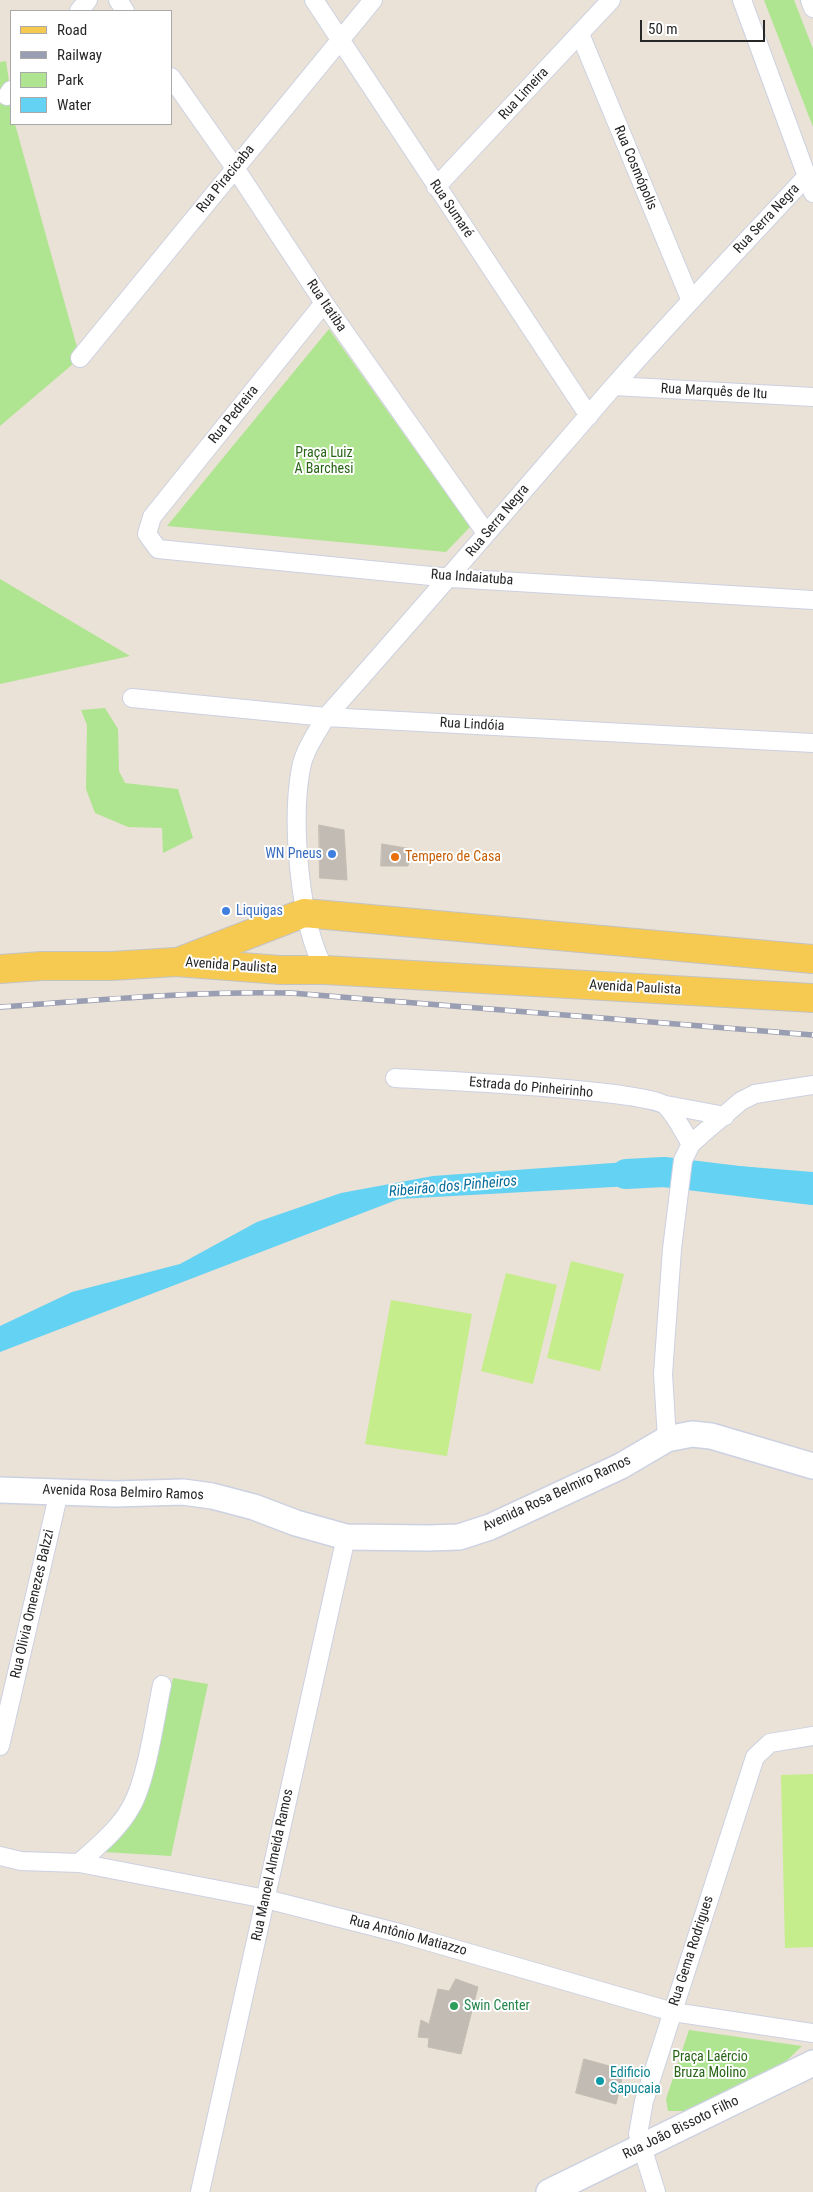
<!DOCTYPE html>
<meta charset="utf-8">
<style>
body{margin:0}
#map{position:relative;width:813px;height:2192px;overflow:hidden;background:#eae1d7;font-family:"Roboto Condensed",sans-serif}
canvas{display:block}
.legend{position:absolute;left:10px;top:10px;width:162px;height:115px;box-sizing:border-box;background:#fff;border:1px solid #a9a9a9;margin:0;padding:6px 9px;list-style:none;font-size:15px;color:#272727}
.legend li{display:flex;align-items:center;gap:10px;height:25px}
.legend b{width:25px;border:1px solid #a9a9a9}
.scale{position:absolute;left:640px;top:20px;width:125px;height:22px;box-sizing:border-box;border:2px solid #272727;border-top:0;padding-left:6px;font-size:15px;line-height:18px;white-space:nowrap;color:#272727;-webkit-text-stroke:4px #fff;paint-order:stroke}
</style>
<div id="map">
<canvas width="813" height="2192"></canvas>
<ul class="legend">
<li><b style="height:6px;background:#f6ca50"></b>Road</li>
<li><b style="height:6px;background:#9a9eb2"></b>Railway</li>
<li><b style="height:14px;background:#afe590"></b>Park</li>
<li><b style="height:14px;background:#63d2f3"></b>Water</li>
</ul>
<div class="scale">50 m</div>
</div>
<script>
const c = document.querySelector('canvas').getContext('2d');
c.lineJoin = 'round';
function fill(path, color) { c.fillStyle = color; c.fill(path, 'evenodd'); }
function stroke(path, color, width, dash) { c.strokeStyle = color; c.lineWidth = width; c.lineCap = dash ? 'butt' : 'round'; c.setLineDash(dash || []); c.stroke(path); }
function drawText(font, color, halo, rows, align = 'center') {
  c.font = font + ' "Roboto Condensed",sans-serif'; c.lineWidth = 4; c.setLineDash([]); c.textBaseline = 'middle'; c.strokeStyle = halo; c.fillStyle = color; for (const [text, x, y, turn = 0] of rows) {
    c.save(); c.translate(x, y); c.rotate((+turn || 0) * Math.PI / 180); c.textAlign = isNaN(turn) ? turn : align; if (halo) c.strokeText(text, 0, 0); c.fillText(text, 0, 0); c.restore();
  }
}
fill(new Path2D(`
 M764,0H794L813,49V127Z
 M6,61L11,95V124H15L80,358L0,426V62Z
 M329,329L470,527L446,552L167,526Z
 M0,579L130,656L0,684Z
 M105,708L118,729L119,771L125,783L178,789L193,838L163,853L162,828L128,827L95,813L86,789L87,725L81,710Z
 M173,1678L208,1684L171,1856L104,1852L139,1812Z
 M689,2030L802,2046L780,2067L684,2111H668L666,2099Z`), '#afe590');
fill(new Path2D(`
 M571,1261L624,1274L600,1371L547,1358Z
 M506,1273L557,1285L533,1384L481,1371Z
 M391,1300L472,1314L447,1456L365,1444Z
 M813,1774V1947L785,1948L781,1775Z`), '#c6ed8b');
fill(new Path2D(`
 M668,1159L667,1184L399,1199L0,1352V1326L72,1292L180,1264L257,1222L341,1193L433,1176Z
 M701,1163L813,1172V1195L690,1185Z`), '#63d2f3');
stroke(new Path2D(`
 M626,1174L664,1172L813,1190`), '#63d2f3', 30);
const building = new Path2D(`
 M319,825L344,830L347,880L320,878Z
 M382,844L412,849L408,866H381Z
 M456,1979L478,1987L461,2054L428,2047L429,2038L418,2037L421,2020L429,2024L438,1989L449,1991Z
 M584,2059L624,2070L616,2104L576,2093Z`);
fill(building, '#c2bbb4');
stroke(building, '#c5bdb1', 1);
const minor = new Path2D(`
 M118,0L125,11
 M314,0L589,416
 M742,0L813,193
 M810,0L813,8
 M79,11L88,0
 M580,34L691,301
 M171,77L235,168L324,303L486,533
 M7,96L11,90
 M436,187L611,0
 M324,303L152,517L147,534L158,549L451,578L813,600
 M80,358L373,0
 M614,386L813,397
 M132,698L326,717L813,743
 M325,970C299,924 291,820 301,768C304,751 317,732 326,717C423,608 518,497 613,387C676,315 742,246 807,176
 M395,1078C432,1080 650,1090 666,1106C676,1116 684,1133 691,1144
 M666,1105L725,1116
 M667,1439L663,1374L672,1249L683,1160L691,1144L701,1135L741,1101L755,1094L813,1085
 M0,1746L59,1492
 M0,1856L21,1861L79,1863L266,1899L403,1934L673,2012L813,2033
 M79,1863C98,1846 119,1829 131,1807C147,1779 155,1718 162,1685
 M200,2192L346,1537
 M656,2192L638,2134L644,2101L755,1757L770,1743L813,1736`);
const secondary = new Path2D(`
 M0,1490L115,1494L183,1492L212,1496L254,1507L296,1523L346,1537L428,1538L459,1537L490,1527L621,1466L667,1439L692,1434L711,1436L813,1466
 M549,2192L813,2063`);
const primary = new Path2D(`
 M183,960L304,913L813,959
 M0,969L42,966H111L176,962L280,970H325L813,998`);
stroke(minor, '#ccd1e1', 20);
stroke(secondary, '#ccd1e1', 28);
stroke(primary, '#c3c3c3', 30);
stroke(minor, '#fff', 18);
stroke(secondary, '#fff', 25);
stroke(primary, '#f6ca50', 28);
const rail = new Path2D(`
 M0,1007C97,1000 194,991 291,993L813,1035`);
stroke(rail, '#9a9eb2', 5.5);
stroke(rail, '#fff', 4, [11]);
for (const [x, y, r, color] of [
 [332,854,5,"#3f7fe0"],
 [395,857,5,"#e8710a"],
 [226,911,5,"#3f7fe0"],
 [454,2006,5,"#2e9e5b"],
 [600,2081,5,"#0f9aa8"]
]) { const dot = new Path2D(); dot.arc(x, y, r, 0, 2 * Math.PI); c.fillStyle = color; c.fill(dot); stroke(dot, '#fff', 2); }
drawText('14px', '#272727', '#fff', [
 ["Rua Limeira",524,94,-47],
 ["Rua Cosmópolis",635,168,67],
 ["Rua Piracicaba",226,179,-51],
 ["Rua Sumaré",451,209,56],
 ["Rua Serra Negra",767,219,-47],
 ["Rua Itatiba",326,306,56],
 ["Rua Marquês de Itu",714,392,3],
 ["Rua Pedreira",234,415,-51],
 ["Rua Serra Negra",498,521,-50],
 ["Rua Indaiatuba",472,578,4],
 ["Rua Lindóia",472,725,3],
 ["Avenida Paulista",231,966,4],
 ["Avenida Paulista",635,988,3],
 ["Estrada do Pinheirinho",531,1088,5],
 ["Avenida Rosa Belmiro Ramos",123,1493,2],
 ["Avenida Rosa Belmiro Ramos",557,1494,-25],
 ["Rua Olivia Omenezes Balzzi",33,1604,-77],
 ["Rua Manoel Almeida Ramos",273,1865,-78],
 ["Rua Antônio Matiazzo",408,1936,15],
 ["Rua Gema Rodrigues",692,1951,-72],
 ["Rua João Bissoto Filho",681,2128,-26]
]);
drawText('14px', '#296516', '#fff', [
 ["Praça Luiz",324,453],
 ["A Barchesi",324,469],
 ["Praça Laércio",710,2057],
 ["Bruza Molino",710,2073]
]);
drawText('14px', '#366cbe', '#fff', [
 ["WN Pneus",322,854],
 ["Liquigas",236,911,"left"]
], 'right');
drawText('14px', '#c56008', '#fff', [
 ["Tempero de Casa",405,857]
], 'left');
drawText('14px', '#27864d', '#fff', [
 ["Swin Center",464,2006]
], 'left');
drawText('14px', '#0d838f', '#fff', [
 ["Edificio",610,2073],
 ["Sapucaia",610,2089]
], 'left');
drawText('italic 15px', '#076c9a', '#fff', [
 ["Ribeirão dos Pinheiros",453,1187,-5]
]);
</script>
